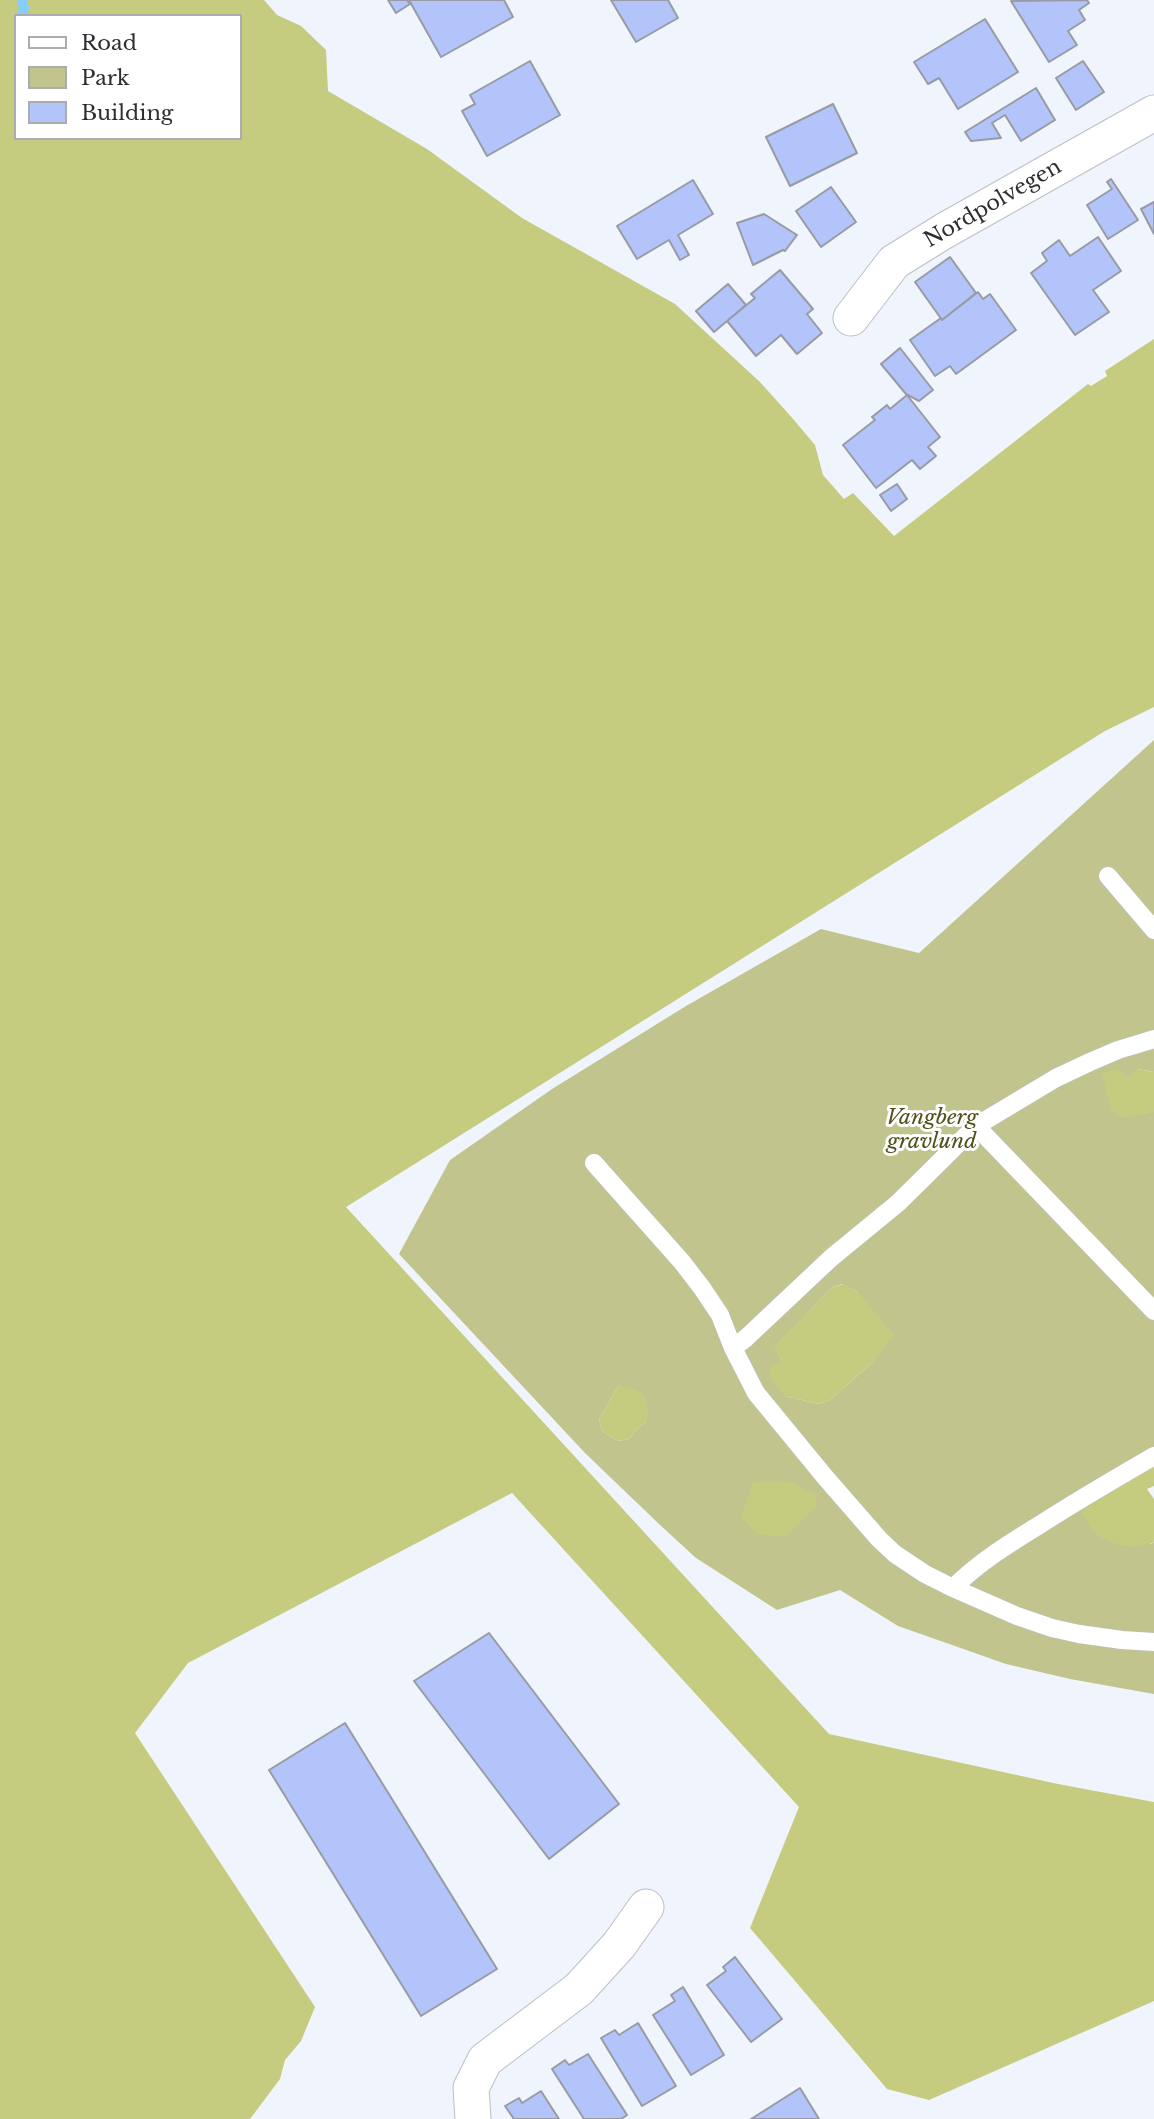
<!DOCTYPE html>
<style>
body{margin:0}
#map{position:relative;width:1154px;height:2119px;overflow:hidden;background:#f0f4fc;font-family:"Libre Baskerville",serif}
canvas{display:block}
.legend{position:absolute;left:14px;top:14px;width:228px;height:126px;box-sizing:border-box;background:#fff;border:2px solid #abacad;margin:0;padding:9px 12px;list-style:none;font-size:21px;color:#2e2f33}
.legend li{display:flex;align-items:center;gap:14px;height:35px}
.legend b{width:35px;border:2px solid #abacad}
</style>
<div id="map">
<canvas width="1154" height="2119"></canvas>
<ul class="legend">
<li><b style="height:9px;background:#fff"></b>Road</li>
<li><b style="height:19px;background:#c1c58d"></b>Park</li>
<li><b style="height:19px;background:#b2c4fa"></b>Building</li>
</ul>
</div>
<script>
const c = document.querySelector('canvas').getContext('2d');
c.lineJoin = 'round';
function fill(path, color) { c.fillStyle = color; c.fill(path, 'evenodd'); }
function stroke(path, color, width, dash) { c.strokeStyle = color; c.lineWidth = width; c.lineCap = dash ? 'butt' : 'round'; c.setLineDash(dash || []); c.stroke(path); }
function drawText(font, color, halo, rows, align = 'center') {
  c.font = font + ' "Libre Baskerville",serif'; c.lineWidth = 6; c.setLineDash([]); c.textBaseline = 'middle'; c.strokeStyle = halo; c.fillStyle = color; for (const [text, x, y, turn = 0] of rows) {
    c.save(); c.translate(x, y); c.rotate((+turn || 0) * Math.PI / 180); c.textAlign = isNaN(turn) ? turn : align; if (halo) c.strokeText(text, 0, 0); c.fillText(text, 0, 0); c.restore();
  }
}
fill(new Path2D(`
 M1154,740V1072L1138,1069L1111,1108L1124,1117L1154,1111V1467L1081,1509L1151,1544L1154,1542V1694L1070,1679L1006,1664L898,1626L840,1590L777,1610L696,1558L659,1524L585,1453L399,1254L450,1160L552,1089L686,1006L821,929L919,953ZM842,1284L858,1292L873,1362L830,1400L819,1404L785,1396L782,1360L775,1347L831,1288ZM619,1385L646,1422L637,1429L629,1439L618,1441L602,1431L599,1419Z`), '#c1c58d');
fill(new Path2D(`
 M0,0H264L277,15L301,26L326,50L328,91L427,149L522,218L675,304L760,382L794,420L815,445L823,475L844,499L853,493L894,536L1088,384L1091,386L1107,376L1105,371L1154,339V707L1105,731L346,1207L829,1734L1058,1784L1154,1802V2001L929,2100L887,2089L750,1928L799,1807L512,1493L188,1663L135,1733L315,2007L301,2041L285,2060L280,2079L250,2119H0ZM16,16H240V138H16Z
 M1118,1069L1127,1077L1138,1069L1154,1072V1111L1124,1118L1111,1108L1102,1074Z
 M843,1284L858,1292L894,1335L873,1362L830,1400L819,1404L785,1396L772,1380L770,1368L782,1360L774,1347L831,1288Z
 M619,1385C642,1390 653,1396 646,1422L637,1429L629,1439L618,1441L602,1431L599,1419Z
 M1154,1467V1486L1147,1489L1154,1499V1542C1138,1551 1109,1545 1095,1533C1089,1528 1085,1516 1081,1509Z
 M753,1482H790L814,1493L817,1505L786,1536L759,1535L741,1517Z`), '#c5cb7f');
stroke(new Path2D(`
 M22,0L24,8L22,16`), '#86ccfd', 10);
const building = new Path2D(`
 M388,0H407L410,4L396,13Z
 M409,0H504L513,17L441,57Z
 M611,0H668L678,18L636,42Z
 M1087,0L1089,3L1079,10L1085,20L1068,31L1077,45L1049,62L1011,1Z
 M985,19L1018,72L958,109L939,78L928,84L914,62Z
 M530,61L560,115L487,156L462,111L475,104L470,95Z
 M1083,61L1104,92L1076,110L1056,78Z
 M1036,88L1055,120L1021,141L1005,115L992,123L1001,138L971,141L965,132Z
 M833,104L857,153L790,186L766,137Z
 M1111,179L1138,220L1108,239L1087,205L1112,189L1107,182Z
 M693,180L713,214L678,235L689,255L680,260L669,240L637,259L617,226Z
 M831,187L856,222L821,247L796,211Z
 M1154,202V234L1141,209Z
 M764,214L797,235L785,251L783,250L753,265L737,223Z
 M1098,237L1121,271L1093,290L1109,312L1075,335L1031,273L1047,261L1042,253L1059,240L1070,256Z
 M950,257L976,293L942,320L915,282Z
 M780,270L813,309L807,314L822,333L797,354L781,335L756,356L727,321L755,298L751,294Z
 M728,284L746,305L714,332L696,311Z
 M978,292L983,299L990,294L1016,330L956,374L950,366L935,376L910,340L941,318L942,320Z
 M900,348L933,390L919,401L906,394L881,364Z
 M907,395L940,437L928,447L936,456L920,469L912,460L876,488L843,445L875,420L872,417L887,405L890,409Z
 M897,484L907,499L891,511L880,495Z
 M489,1633L619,1804L549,1859L414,1681Z
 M345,1723L497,1969L421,2016L269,1770Z
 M735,1957L782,2019L751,2042L707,1985L726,1971L723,1967Z
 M683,1987L724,2055L691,2075L653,2015L675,2001L671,1995Z
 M638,2023L676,2086L642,2106L601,2038L615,2030L619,2035Z
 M588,2054L627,2115L621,2119H584L552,2069L565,2060L569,2065Z
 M800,2088L819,2119H751Z
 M541,2091L559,2119H514L505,2106L519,2098L522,2103Z`);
fill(building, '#b2c4fa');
stroke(building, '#989ba3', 2);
const lane = new Path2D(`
 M1108,876L1154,930
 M976,1126L1154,1311
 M594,1163L682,1262L702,1288L720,1315L733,1348L756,1393L825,1477L879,1539L895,1554L925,1574L953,1588L1017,1616L1052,1628L1079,1634L1122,1640L1154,1642
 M733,1348L746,1338L831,1258L898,1203L976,1126L1056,1078L1090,1062L1118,1050L1154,1039
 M953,1588C979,1562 1010,1543 1041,1524C1078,1500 1116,1478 1154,1456`);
const street = new Path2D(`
 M851,318L894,262L944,231L1154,113
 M473,2119L471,2088L485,2060L579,1989L619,1945L646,1907`);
stroke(lane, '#bcbfc7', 19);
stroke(street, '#bcbfc7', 37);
stroke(lane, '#fff', 18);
stroke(street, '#fff', 35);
drawText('21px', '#2e2f33', '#fff', [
 ["Nordpolvegen",993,204,-30]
]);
drawText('italic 21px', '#4f5119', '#fff', [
 ["Vangberg",932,1118],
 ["gravlund",932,1142]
]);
</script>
